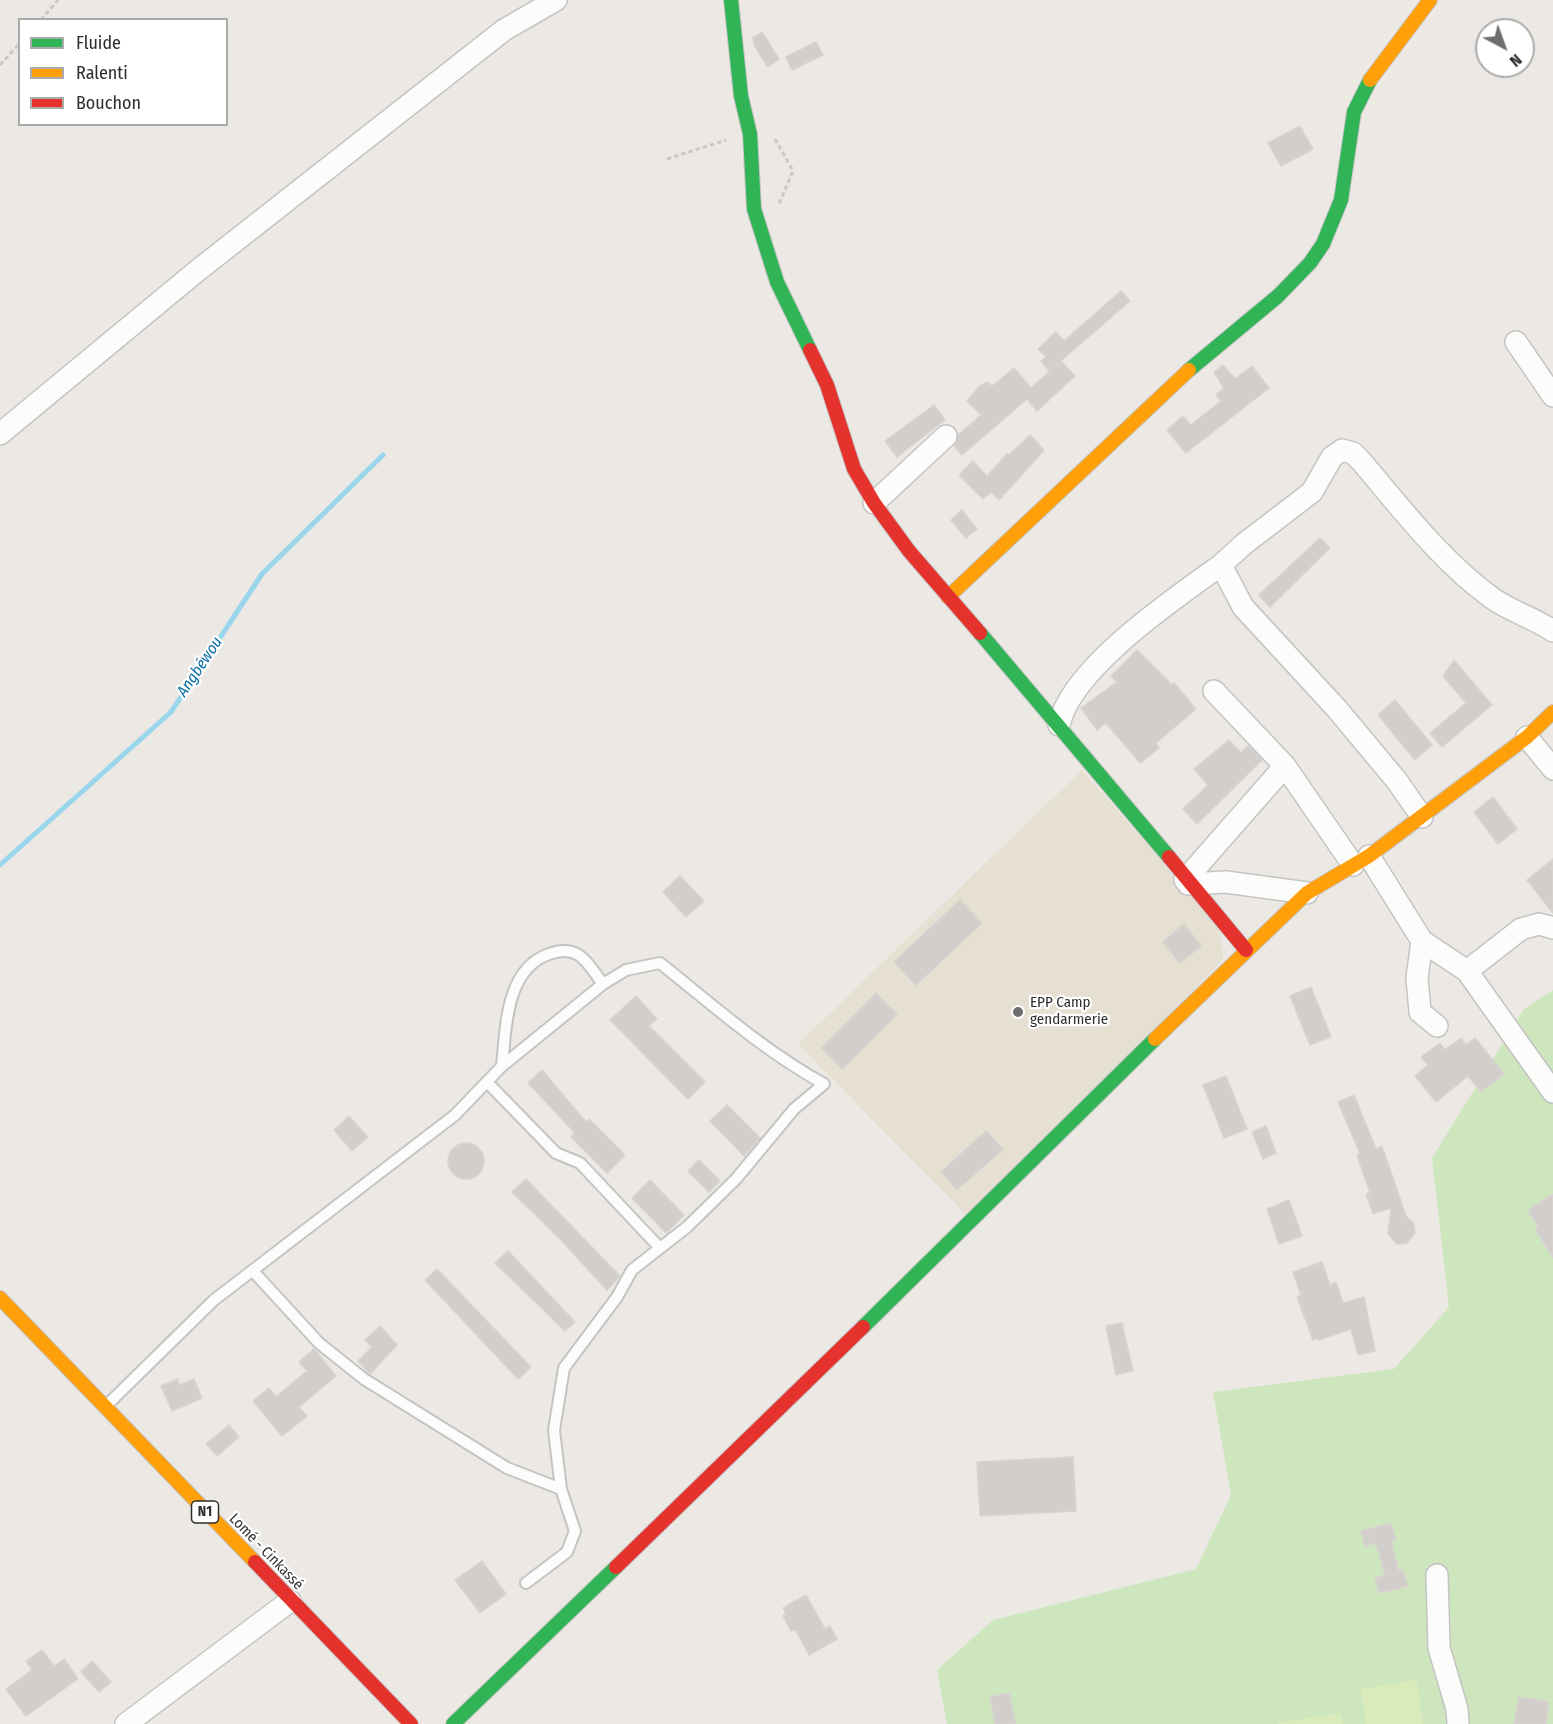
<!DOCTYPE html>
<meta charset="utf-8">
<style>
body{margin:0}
#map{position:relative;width:1553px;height:1724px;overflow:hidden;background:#ece8e4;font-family:"Fira Sans Condensed",sans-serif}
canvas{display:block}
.legend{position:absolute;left:18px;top:18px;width:210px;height:108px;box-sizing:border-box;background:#fff;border:2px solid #ababab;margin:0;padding:8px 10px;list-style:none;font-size:18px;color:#2e2e2e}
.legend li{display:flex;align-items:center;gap:12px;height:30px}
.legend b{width:30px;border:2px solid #ababab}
.north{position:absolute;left:1475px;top:18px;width:60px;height:60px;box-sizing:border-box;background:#fff;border:2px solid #ababab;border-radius:50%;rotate:139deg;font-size:16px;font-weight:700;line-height:24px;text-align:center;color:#2e2e2e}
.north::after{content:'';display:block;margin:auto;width:21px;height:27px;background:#706f6e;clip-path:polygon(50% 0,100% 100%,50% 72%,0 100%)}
</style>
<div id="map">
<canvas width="1553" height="1724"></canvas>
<ul class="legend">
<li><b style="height:8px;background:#30b455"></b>Fluide</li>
<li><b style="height:8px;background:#ff9f0a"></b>Ralenti</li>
<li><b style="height:8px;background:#e5322d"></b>Bouchon</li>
</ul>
<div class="north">N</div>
</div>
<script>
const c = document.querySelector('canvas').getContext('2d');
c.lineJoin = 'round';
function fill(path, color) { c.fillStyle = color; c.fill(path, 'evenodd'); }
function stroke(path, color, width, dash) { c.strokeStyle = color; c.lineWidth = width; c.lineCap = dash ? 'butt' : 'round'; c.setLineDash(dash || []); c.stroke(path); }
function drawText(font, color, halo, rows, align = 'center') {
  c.font = font + ' "Fira Sans Condensed",sans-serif'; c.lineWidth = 4.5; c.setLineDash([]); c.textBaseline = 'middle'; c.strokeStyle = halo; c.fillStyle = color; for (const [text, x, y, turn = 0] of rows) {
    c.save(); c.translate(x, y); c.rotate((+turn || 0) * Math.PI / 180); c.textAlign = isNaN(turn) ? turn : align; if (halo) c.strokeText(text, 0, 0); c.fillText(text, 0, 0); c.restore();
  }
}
fill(new Path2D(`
 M1082,770L1220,928L1223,960L969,1218L798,1044Z`), '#e6e0d3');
fill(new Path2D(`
 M1553,990V1724H947L937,1670L993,1620L1196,1569L1231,1495L1213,1392L1394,1369L1449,1307L1432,1158L1524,1009Z`), '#cee6be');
fill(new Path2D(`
 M1417,1680L1423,1724H1366L1361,1689Z
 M1341,1713L1343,1724H1278L1277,1723Z`), '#d9eabb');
stroke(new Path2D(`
 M0,865L171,712L262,574L383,455`), '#99d6ec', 5);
const building = new Path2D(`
 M762,32L779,59L768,67L754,45L753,38Z
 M816,42L823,55L792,70L786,57Z
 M1300,126L1313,149L1281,166L1268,143Z
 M1121,291L1130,301L1049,371L1041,361L1046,357L1038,349L1056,332L1064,341Z
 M1061,361L1075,376L1037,411L1027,399L962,455L954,446L958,435L981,415L967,401L979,387L987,382L992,386L1014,368L1031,388Z
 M1223,365L1235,379L1252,366L1269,388L1186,453L1167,430L1183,416L1191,425L1221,401L1216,395L1224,388L1214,372Z
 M934,405L945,420L897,457L885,441Z
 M1030,435L1044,450L999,500L991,492L983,499L959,475L973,461L987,476L1007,454L1009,455Z
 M962,510L977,529L966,538L951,520Z
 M1320,538L1330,548L1270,607L1259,595Z
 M1137,650L1172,685L1174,683L1196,709L1156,743L1159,748L1140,763L1106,723L1097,730L1081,708L1117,682L1111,676Z
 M1454,660L1492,705L1442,747L1430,733L1466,703L1443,676Z
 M1395,700L1432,745L1415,760L1378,715Z
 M1229,740L1241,753L1248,746L1262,760L1197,824L1183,809L1208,785L1194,769Z
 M1493,797L1517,829L1498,844L1474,812Z
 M1553,859V913L1527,880Z
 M680,876L704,901L686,917L663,892Z
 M960,900L982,923L916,985L894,962Z
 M1184,924L1201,946L1180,963L1163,942Z
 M1311,987L1331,1037L1310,1045L1290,996Z
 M876,993L897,1014L842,1069L821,1048Z
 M636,996L657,1019L649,1026L705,1082L688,1099L610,1020Z
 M1461,1038L1466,1045L1475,1038L1504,1074L1481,1092L1468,1076L1436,1102L1415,1076L1428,1065L1421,1057L1440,1043L1445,1050Z
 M542,1070L586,1122L589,1119L625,1155L607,1173L571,1137L575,1133L528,1083Z
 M1226,1076L1247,1129L1224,1138L1203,1085Z
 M1354,1095L1376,1149L1382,1146L1406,1216L1414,1224L1415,1233L1407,1243L1397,1244L1388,1234L1391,1208L1373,1214L1366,1194L1370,1193L1357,1155L1360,1154L1338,1102Z
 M727,1105L760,1138L744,1156L710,1121Z
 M349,1116L368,1137L352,1151L334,1130Z
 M1266,1126L1276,1153L1263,1159L1252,1132Z
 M986,1131L1003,1149L957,1190L941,1172Z
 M448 1161a18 18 0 1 1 36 0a18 18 0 1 1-36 0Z
 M699,1160L720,1181L709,1192L688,1171Z
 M526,1179L620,1276L607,1290L560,1239L512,1192Z
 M650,1180L684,1215L666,1233L632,1198Z
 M1553,1194V1258L1535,1229L1539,1227L1528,1210Z
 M1289,1200L1302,1236L1279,1244L1267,1209Z
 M508,1251L575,1322L565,1331L495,1263Z
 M1322,1262L1330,1285L1336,1282L1343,1303L1364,1297L1375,1351L1358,1355L1351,1329L1319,1340L1318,1338L1313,1340L1297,1297L1301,1295L1293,1272Z
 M437,1269L531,1367L518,1379L425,1280Z
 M1122,1323L1133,1371L1116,1375L1106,1326Z
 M380,1326L397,1345L370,1374L358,1361L372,1347L365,1340Z
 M314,1349L336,1376L299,1407L307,1416L282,1436L253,1401L269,1388L276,1397L307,1371L299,1362Z
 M177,1379L180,1385L194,1379L202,1398L172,1411L161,1386Z
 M229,1425L239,1437L217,1456L206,1444Z
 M1073,1457L1076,1511L980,1516L977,1462Z
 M1391,1523L1396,1540L1391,1542L1399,1571L1403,1570L1408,1586L1379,1593L1375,1578L1385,1575L1376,1543L1365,1546L1361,1531Z
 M482,1561L506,1594L480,1613L455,1580Z
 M806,1595L825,1629L830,1626L837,1639L809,1655L795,1629L791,1631L783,1616L786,1614L783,1608Z
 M42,1650L54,1666L64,1659L78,1679L26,1716L6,1689L32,1670L26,1661Z
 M92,1661L111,1682L99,1692L81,1672Z
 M1009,1693L1016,1724H995L990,1697Z
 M1519,1697L1549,1702L1546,1724H1514Z`);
fill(building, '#d1cecb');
stroke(building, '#d7d4d0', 1.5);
const lane = new Path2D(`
 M487,1082L556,1153L580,1163L660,1248
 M253,1271L319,1343L364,1379L507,1468L561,1489L575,1531L567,1552L526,1583
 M107,1405L214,1300L455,1115L502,1066L603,984C587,963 579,943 549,954C506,969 506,1026 502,1066
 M561,1489L554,1430L564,1368L617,1297L632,1270L687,1227L736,1179L794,1109L824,1084C764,1051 714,1006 660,963L626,970L603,984`);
const street = new Path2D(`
 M1516,342L1553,396
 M0,434L197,271L504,30L556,0
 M874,503L946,436
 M1214,691L1285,766L1353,865
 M1059,725C1071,668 1174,599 1221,565
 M1527,737L1553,769
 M1422,817L1397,781L1337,709L1243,607L1221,565L1244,544L1312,492L1332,457L1342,450L1353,453L1361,461C1401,508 1441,561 1492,598C1510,611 1534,618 1553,631
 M1369,856L1422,941L1467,971L1553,1092
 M1185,880L1285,766
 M1188,884L1226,882L1307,893
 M1422,941L1417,978L1420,1012L1437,1026
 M1467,971L1521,929L1539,924L1553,928
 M1437,1575L1439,1648L1457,1709L1458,1724
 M126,1724L290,1601`);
const fast = new Path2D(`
 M731,0L741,96L750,134L754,209L777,282L810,350
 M1189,370L1278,296L1310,263L1323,244L1341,200L1354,112L1370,80
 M980,633L1169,857
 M863,1327L1155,1039
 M453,1724L616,1567`);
const slow = new Path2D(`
 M1370,80L1430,0
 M948,597L1189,370
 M1155,1039L1307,893L1369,856L1527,737L1553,712
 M0,1298L255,1562`);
const jam = new Path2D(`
 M810,350L827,385L854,469L874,503L909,551L980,633
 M1169,857L1246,950
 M255,1562L411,1724
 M616,1567L863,1327`);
stroke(lane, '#c5c4c5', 14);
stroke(street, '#c5c4c5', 24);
stroke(fast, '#c5c4c5', 16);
stroke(slow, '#c5c4c5', 16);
stroke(jam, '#c5c4c5', 16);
stroke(new Path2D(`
 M41,20L58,0
 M0,65L20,43
 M775,139L793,171L779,204
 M667,159L726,140`), '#c9c9c8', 3, [4.5, 3]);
stroke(lane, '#fcfcfb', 10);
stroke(street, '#fcfcfb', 21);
stroke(fast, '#30b455', 14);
stroke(slow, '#ff9f0a', 14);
stroke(jam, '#e5322d', 14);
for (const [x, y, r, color] of [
 [1018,1012,6,"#706f6e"]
]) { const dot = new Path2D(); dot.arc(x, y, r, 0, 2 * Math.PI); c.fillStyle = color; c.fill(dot); stroke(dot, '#fff', 2); }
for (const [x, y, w] of [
 [205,1512,27]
]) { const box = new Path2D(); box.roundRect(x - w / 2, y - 11, w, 22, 4.5); c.fillStyle = '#fff'; c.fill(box); stroke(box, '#2e2e2e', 1.5); }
drawText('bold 14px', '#2e2e2e', null, [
 ["N1",205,1512]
]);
drawText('15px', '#2e2e2e', '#fff', [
 ["EPP Camp",1030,1003],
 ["gendarmerie",1030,1020]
], 'left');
drawText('15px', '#2e2e2e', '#fff', [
 ["Lomé - Cinkassé",266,1552,46]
]);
drawText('italic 16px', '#0d6fa3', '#fff', [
 ["Angbéwou",200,667,-56]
]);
</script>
